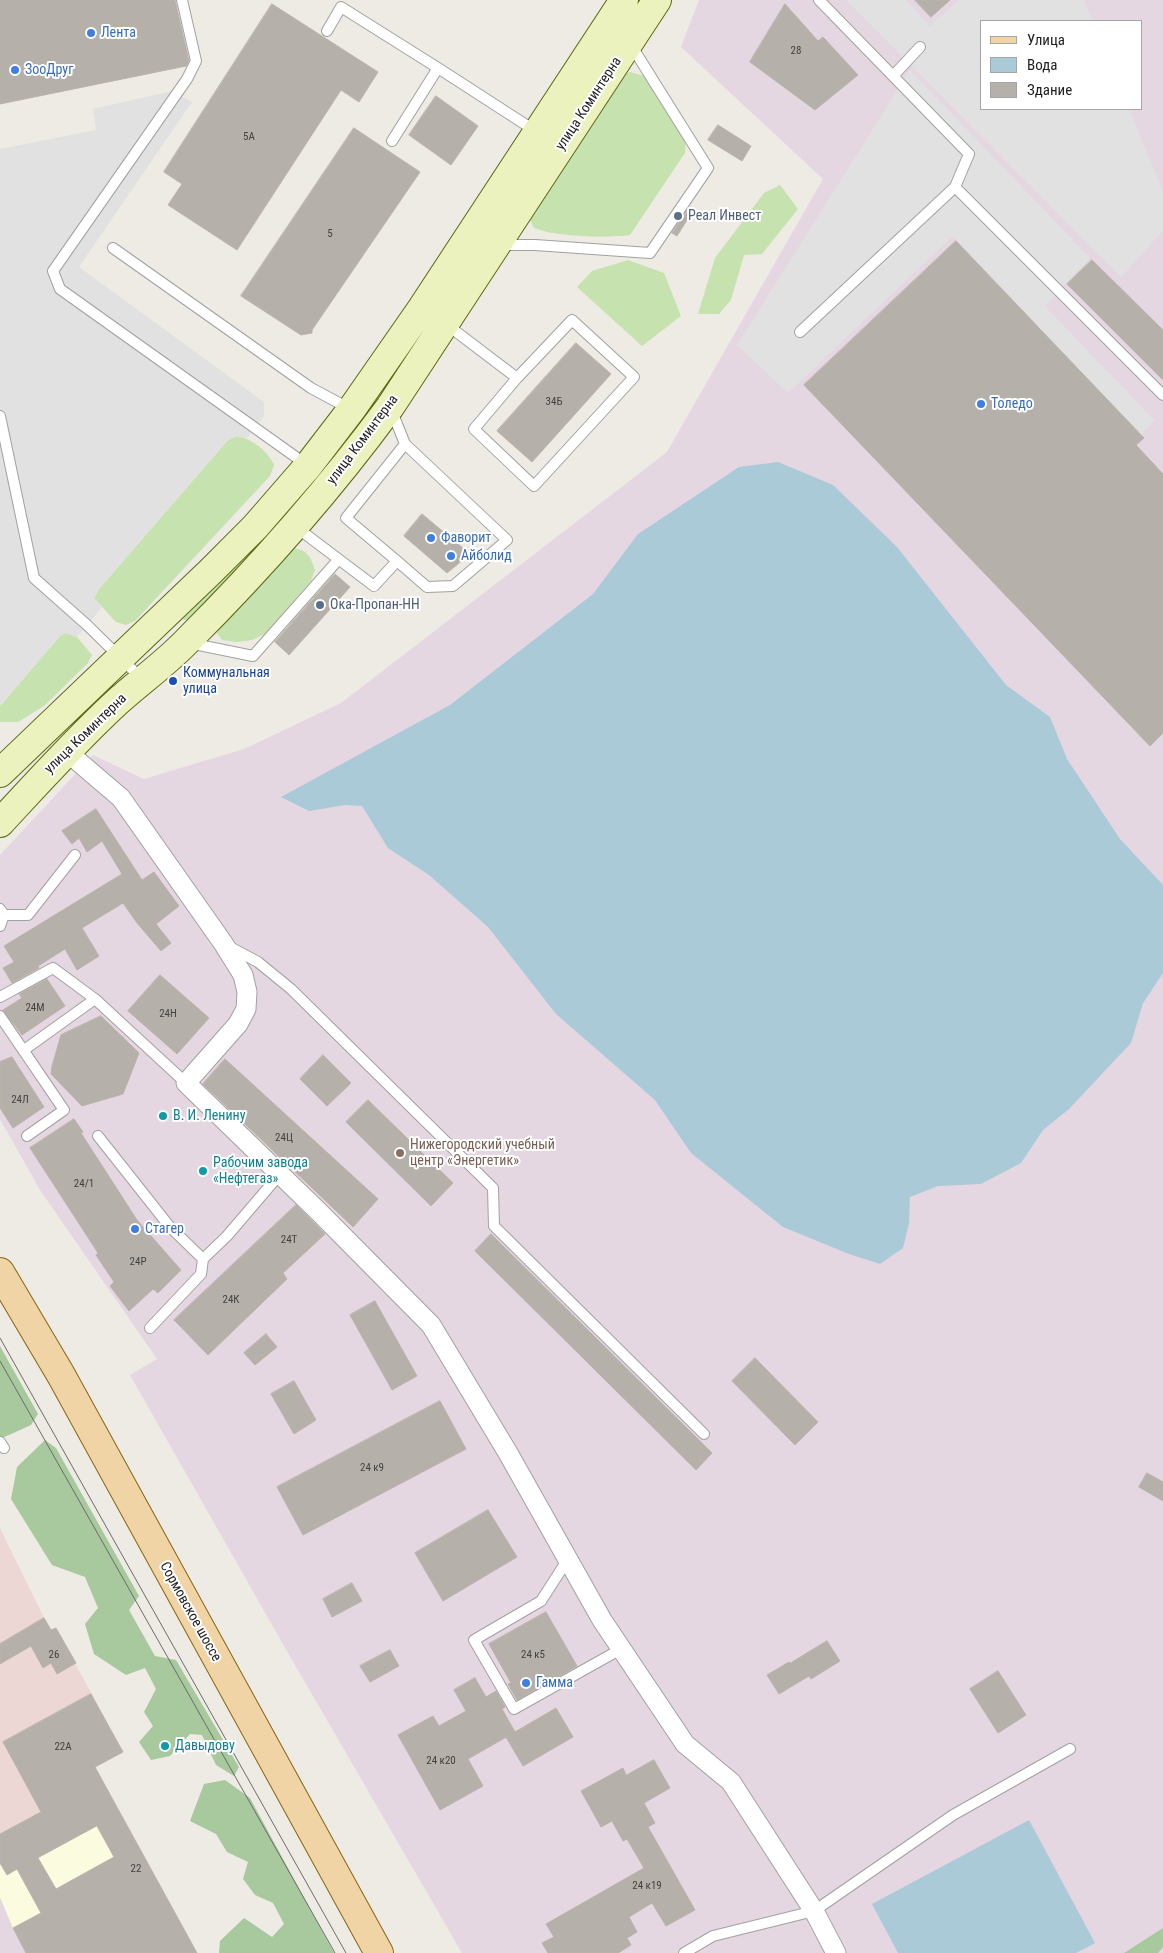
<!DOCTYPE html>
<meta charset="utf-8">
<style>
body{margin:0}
#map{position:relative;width:1163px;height:1953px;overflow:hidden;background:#edebe4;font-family:"Roboto Condensed",sans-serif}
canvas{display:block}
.legend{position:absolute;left:980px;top:20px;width:162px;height:90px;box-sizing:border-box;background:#fff;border:1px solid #a5a5a5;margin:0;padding:6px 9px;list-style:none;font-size:15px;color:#1d1d1d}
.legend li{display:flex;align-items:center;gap:10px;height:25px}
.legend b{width:25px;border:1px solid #a5a5a5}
</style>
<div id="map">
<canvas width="1163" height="1953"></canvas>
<ul class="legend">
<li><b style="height:6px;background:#f1d4a5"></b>Улица</li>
<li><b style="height:14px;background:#a9cad6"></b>Вода</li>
<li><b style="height:14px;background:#b6b0aa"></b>Здание</li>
</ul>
</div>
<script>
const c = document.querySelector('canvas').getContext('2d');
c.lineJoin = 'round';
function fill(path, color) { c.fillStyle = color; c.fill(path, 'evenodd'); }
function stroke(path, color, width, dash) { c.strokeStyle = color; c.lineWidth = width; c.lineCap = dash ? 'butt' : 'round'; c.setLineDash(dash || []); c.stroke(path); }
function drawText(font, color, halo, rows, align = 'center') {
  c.font = font + ' "Roboto Condensed",sans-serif'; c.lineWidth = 4; c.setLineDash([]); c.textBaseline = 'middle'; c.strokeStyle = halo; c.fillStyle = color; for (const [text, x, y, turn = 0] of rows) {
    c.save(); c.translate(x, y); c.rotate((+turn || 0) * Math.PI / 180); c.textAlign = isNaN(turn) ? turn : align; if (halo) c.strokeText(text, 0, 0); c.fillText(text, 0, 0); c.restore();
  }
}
fill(new Path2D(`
 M0,1528L44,1618L51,1630L56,1628L123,1752L95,1767L102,1779L0,1834Z`), '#ecd7d5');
fill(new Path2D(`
 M699,0H1163V1953H462L288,1653L130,1375L157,1359L40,1190L0,1119V855L93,755L144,779L244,749L341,703L667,452L823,179L681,47ZM982,21H1142V109H982Z
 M0,1897L13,1928L26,1953H0Z`), '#e5d7e2');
fill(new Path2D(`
 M102,1779L197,1953H26L13,1928L0,1897V1834Z`), '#fafbdf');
fill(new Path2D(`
 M630,72L644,76L686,139L685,153L630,235C607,238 556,237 534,228L529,218L623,75Z
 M780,185L798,209L762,254L744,255L731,300L719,314H698L715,258L764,193Z
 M628,260L664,273L681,316L642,346L577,287L592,271Z
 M424,323L430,325L379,403L257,553L189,620H183L185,612Z
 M237,436C252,439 268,451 274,465L270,476L135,621L126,625L116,622L94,598L99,589L228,440Z
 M288,548C305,548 310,554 315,570L311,581L265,634L252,640L237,642L222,640L217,633L218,626Z
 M66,633L77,637L92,655L88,663L44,706L18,722H0V706L60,636Z`), '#c6e2af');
fill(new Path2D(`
 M0,1346L38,1414L31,1425L0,1439Z
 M45,1440L56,1448L139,1596L129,1610L155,1656L176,1660L239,1767L234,1776L216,1765L202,1735L190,1734L170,1756L151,1760L139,1742L153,1726L144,1712L156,1689L145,1668L126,1675L94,1654L85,1624L98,1608L85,1577L52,1565L11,1499L17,1467Z
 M225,1780L250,1798L334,1953H219L220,1941L244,1918L272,1937L284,1924L273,1903L255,1895L243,1879L248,1862L227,1852L216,1834L190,1821L204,1784Z
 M1163,1928V1947L1158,1953H1124Z`), '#a8c89d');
fill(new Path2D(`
 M846,0H906L930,26L959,0H1084L1093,21H982V109H1129L1163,191V231L1121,277Z
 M910,70L1090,258L1045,306L1154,420L1141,435L953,236L788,393L737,345Z
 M172,91L192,102L79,267L264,402V416L247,438L237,436L228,440L99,589L94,598L102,607L77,637L66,633L60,636L0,706V149L96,130L93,109Z`), '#e1e1e1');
fill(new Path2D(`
 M778,462L833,485L897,547L1006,685L1050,717L1067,759L1120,839L1163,885V973L1143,1003L1131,1043L1069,1109L1043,1130L1021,1163L981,1184L938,1186L910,1197L909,1223L903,1248L880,1264L849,1254L783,1227L691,1153L655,1100L556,1014L488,927L429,875L388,848L362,806L345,805L309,811L281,797L450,705L593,594L638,534L739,467Z
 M1029,1820L1095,1943L1076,1953H898L872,1904Z`), '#a9cad6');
const building = new Path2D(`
 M0,0H175L189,61L186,66L0,104Z
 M915,0H950L931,17Z
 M272,4L378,72L359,102L341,90L237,250L168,205L182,184L164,172Z
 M785,4L818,41L823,37L858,75L815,110L750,62Z
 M436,96L478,126L451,165L409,135Z
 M718,125L751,146L742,161L708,140Z
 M354,128L420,172L312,330V333L301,335L241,296Z
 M688,209L692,212L677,236L672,233Z
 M956,241L1144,438L1136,445L1163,474V733L1150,746L804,385Z
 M1092,260L1163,330V380L1067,284Z
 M576,343L611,374L532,462L497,431Z
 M422,514L470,554L447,573L404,536Z
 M335,574L350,587L289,655L275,642Z
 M96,809L142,880L154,872L179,906L156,924L171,943L161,951L137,923L123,903L82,928L99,956L77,970L65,949L38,966L39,968L12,983L3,968L14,962L4,946L122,874L102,841L87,852L79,838L72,844L62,831Z
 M160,975L209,1018L177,1054L128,1011Z
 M47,979L65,1006L22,1035L3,1010L22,998L19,994Z
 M101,1016L139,1053L123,1094L82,1106L51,1074L52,1066L61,1035Z
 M323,1055L351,1083L327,1106L300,1079Z
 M12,1057L44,1107L13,1128L0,1108V1062Z
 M225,1059L378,1199L353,1227L203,1084Z
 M368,1100L453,1183L431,1206L346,1122Z
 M74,1119L83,1132L81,1133L137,1220L181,1270L158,1293L153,1289L129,1311L110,1286L114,1282L96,1255L98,1253L30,1148Z
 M296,1205L325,1234L283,1273L287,1279L208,1355L174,1320Z
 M491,1234L712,1453L696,1470L475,1251Z
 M375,1301L417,1376L392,1390L350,1315Z
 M266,1334L277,1347L255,1365L244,1353Z
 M755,1358L818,1422L795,1445L732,1381Z
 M294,1381L316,1420L294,1434L271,1394Z
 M440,1401L466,1449L303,1535L277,1487Z
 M1147,1473L1163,1482V1501L1139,1487Z
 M488,1510L517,1557L443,1601L415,1553Z
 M352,1583L362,1601L332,1617L323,1599Z
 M546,1612L577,1666L517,1700L508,1684L511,1683L489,1644Z
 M44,1618L51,1630L56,1628L76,1663L57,1674L51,1663L43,1668L31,1646L0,1664V1644Z
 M827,1641L840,1661L811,1679L809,1676L779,1694L767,1675L789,1662L790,1663Z
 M390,1650L399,1666L370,1682L360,1666Z
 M998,1671L1026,1715L998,1733L970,1689Z
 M475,1678L486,1697L496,1691L505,1707L502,1709L515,1732L556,1708L573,1737L523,1766L506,1737L510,1735L468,1759L483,1786L440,1810L398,1735L433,1716L439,1726L466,1711L454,1690Z
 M91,1694L123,1752L95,1767L197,1953H26L13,1928L41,1913L17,1869L7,1875L0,1863V1834L41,1812L3,1742ZM97,1826L114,1857L56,1889L38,1858Z
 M654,1760L670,1788L644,1803L655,1823L648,1827L695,1910L666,1926L652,1903L629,1917L637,1932L627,1938L631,1945L618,1953H548L542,1943L554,1937L546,1924L644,1868L627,1839L623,1841L612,1821L601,1827L581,1791L623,1768L626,1775Z`);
fill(building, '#b6b0aa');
stroke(building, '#bdb3a8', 1);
const lane = new Path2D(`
 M182,0L196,61L187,79L53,271L60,289L307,465
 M819,0L969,154L955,187L1163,395
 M327,31L341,7L438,68
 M893,76L920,47
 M392,141L438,68L537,132
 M500,245H535L650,253L708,168L631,45
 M113,248L311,388L350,409
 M446,324L517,378L572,320L634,377L534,486L474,429L517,378
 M800,332L955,187
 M0,416L34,578L87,625L142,679
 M296,527L374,586L397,561L346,518L405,444L391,409
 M397,561L427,587L453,586L507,540L405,444
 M189,643L253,656L338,560
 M0,909L4,915L0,926
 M4,915H28L75,855
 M228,946L258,962L291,989L493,1188L494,1226L704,1434
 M0,997L53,968L95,999L186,1083
 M0,1016L64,1110L27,1136
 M24,1050L95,999
 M98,1136L170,1227L203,1259L227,1236L280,1174
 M150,1328L201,1274L203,1259
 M0,1442L4,1448
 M568,1559L541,1601L474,1640L514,1709L621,1649
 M684,1953L713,1936L814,1911L953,1815L1070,1749`);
const street = new Path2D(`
 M66,751L121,798L223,943L243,975L247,992L246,1009L238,1024L186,1083L319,1212L431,1325L508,1453L602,1620L685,1744L731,1782L814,1911L836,1953`);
const secondary = new Path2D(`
 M0,773L211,571L255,527L308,466L351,410L422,308L624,0
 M0,823C38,782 75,741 116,703C139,682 165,664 187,641C260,568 329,490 390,407L657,0`);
const primary = new Path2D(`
 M0,1272L61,1375L379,1953`);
stroke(lane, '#a1a1a1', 12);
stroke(street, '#a1a1a1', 21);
stroke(secondary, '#5a6811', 30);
stroke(primary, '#866511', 30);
stroke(lane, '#fff', 10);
stroke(street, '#fff', 19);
stroke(secondary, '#ecf2bd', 28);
stroke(primary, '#f1d4a5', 28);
stroke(new Path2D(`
 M0,1338L346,1953
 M0,1361L335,1953`), '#6b6b6b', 1);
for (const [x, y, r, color] of [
 [91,33,5,"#3f7fe0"],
 [15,70,5,"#3f7fe0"],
 [678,216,5,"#5c6f8a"],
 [981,404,5,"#3f7fe0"],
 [431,538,5,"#3f7fe0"],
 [451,556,5,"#3f7fe0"],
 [320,605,5,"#5c6f8a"],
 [173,681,5,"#1a4fb4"],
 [163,1116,5,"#0f9aa8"],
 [400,1153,5,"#8d6e63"],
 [203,1171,5,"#0f9aa8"],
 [135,1229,5,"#3f7fe0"],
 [526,1683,5,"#3f7fe0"],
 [165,1746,5,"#0f9aa8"]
]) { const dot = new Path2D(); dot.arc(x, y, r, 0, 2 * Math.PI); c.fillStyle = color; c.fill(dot); stroke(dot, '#fff', 2); }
drawText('11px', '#434240', null, [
 ["28",796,51],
 ["5А",249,137],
 ["5",330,234],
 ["34Б",554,402],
 ["24М",35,1008],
 ["24Н",168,1014],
 ["24Л",20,1100],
 ["24Ц",284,1138],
 ["24/1",84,1184],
 ["24Т",289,1240],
 ["24Р",138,1262],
 ["24К",231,1300],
 ["24 к9",372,1468],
 ["26",54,1655],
 ["24 к5",533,1655],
 ["22А",63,1747],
 ["24 к20",441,1761],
 ["22",136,1869],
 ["24 к19",647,1886]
]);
drawText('14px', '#366cbe', '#fff', [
 ["Лента",101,33],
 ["ЗооДруг",25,70],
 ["Толедо",991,404],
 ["Фаворит",441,538],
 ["Айболид",461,556],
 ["Стагер",145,1229],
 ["Гамма",536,1683]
], 'left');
drawText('14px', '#1d1d1d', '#fff', [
 ["улица Коминтерна",589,104,-57],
 ["улица Коминтерна",363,440,-53],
 ["улица Коминтерна",86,734,-44],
 ["Сормовское шоссе",190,1612,61]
]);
drawText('14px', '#4e5e75', '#fff', [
 ["Реал Инвест",688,216],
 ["Ока-Пропан-НН",330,605]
], 'left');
drawText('14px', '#164399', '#fff', [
 ["Коммунальная",183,673],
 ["улица",183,689]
], 'left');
drawText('14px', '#0d838f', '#fff', [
 ["В. И. Ленину",173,1116],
 ["Рабочим завода",213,1163],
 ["«Нефтегаз»",213,1179],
 ["Давыдову",175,1746]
], 'left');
drawText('14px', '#785e54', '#fff', [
 ["Нижегородский учебный",410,1145],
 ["центр «Энергетик»",410,1161]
], 'left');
</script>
